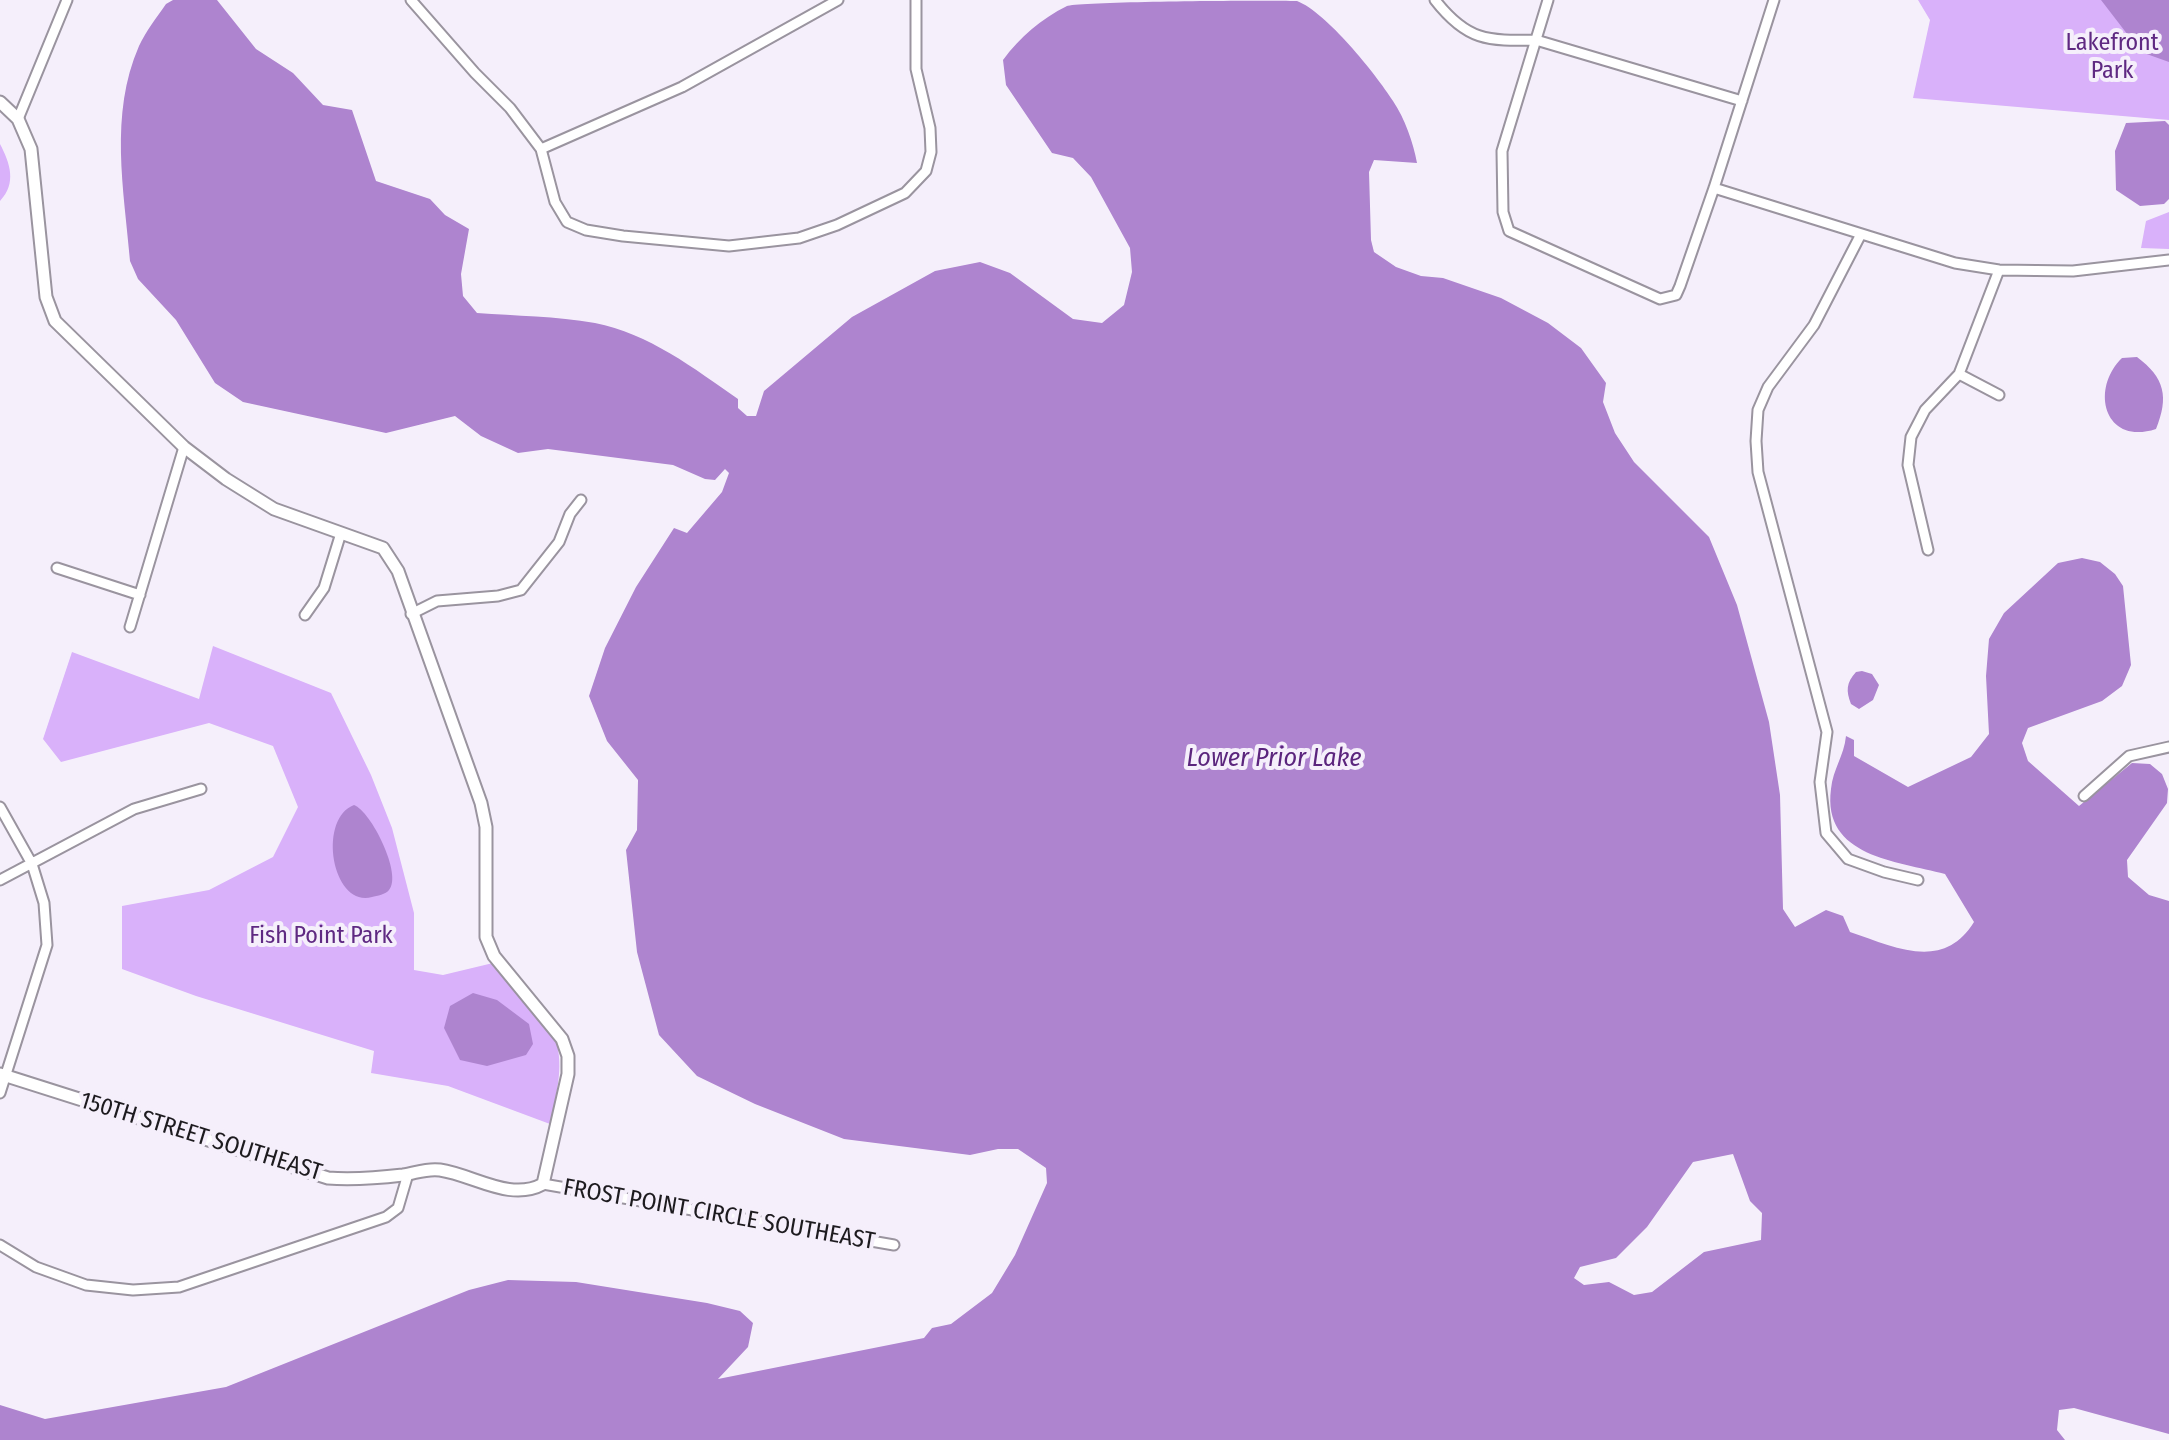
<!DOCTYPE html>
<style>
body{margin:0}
canvas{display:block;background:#f5effb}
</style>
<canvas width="2169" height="1440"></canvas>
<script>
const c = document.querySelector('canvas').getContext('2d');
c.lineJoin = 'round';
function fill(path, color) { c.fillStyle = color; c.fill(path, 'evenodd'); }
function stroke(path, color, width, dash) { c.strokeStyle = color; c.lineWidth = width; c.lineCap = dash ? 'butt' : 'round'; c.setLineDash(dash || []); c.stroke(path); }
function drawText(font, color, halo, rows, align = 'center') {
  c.font = font + ' "Fira Sans Condensed",sans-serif'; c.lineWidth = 8; c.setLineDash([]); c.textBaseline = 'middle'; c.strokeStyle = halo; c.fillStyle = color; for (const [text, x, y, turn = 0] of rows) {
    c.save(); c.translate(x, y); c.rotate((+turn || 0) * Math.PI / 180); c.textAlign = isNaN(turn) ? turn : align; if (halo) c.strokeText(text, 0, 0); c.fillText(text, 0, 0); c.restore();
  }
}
fill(new Path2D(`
 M1918,0H2169V120L1913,98L1930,20Z
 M0,144C10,163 17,183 0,201Z
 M2169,212V249L2141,248L2146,221Z
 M213,646L331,693L371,775L392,828L414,913V970L443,975L493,963L556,1040C564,1069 556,1095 550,1124L448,1086L371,1073L374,1051L196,996L122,969V906L209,890L273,857L298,807L273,746L209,723L61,762L43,739L72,652L199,699Z`), '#d9b1fa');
fill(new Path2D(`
 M173,0H217L256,49L293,73L323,105L352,110L376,181L430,199L445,215L469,229L461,274L463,296L477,313C516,316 556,316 595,323C648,333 695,369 738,399V408L747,416H756L764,391L852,317L935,271L980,262L1010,273L1073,319L1102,323L1124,305L1132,272L1130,248L1091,177L1073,158L1052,153L1006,85L1003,60C1020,37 1041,19 1067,6C1078,1 1285,0 1297,1C1326,12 1376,74 1393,101C1405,119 1413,142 1417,163L1374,160L1369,172L1371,240L1374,252L1396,267L1421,276L1443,278L1501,298L1548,323L1581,348L1606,383L1603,402L1615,433L1634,462L1709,537L1737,605L1769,722L1780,795L1783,909L1795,927L1826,910L1843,916L1850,932C1895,947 1943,972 1974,922L1945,874C1897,861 1822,857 1831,789C1833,769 1844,756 1846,736L1854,740V756L1908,787L1971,757L1989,734L1986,676L1989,639L2004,613L2058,563L2082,558L2100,562L2115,574L2123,586L2131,665L2122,686L2102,701L2028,728L2022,743L2028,761L2079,806L2132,763L2150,764L2162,774L2168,789L2167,803L2127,860L2128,877L2149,895L2169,901V1434L2074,1408L2059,1410L2057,1430L2065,1440H0V1405L45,1419L226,1387L469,1290L508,1280L576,1282L707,1303L740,1311L753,1323L748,1347L718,1379L924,1338L932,1328L951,1324L992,1293L1015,1255L1047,1183L1046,1168L1018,1149H998L970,1155L844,1139L755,1104L697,1076L659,1035L637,952L626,850L637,830L638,780L607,741L589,696L605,648L636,587L674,528L687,533L722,492L729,473L725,469L715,480L705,479L673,465L548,449L518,453L481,436L455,416L386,433L243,402L215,383L176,320L138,279L130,261C124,189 109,115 139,46C146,31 157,17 166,4ZM1733,1154L1750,1201L1762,1213L1761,1240L1704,1252L1652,1292L1634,1295L1609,1282L1584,1285L1574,1278L1580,1267L1616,1258L1647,1227L1693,1162Z
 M2101,0H2169V62L2141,52Z
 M2165,121L2169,125V199L2164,204L2140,206L2116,190L2115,151L2126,123Z
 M2137,357C2165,378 2169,397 2156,429C2104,446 2090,389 2122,358Z
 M1862,671L1872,674L1879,685L1873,700L1859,709L1851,704C1846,691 1846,683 1856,672Z
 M354,805C371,811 403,875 389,890C386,894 377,896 372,897C332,908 317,819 354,805Z
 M473,993L497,1000L529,1024L533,1044L526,1055L487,1066L460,1060L444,1028L450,1006Z`), '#ae84cf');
const minor = new Path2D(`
 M411,0L475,73L510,108L541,149L555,202L567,222L586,230L623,236L729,246L799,238L837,225L905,193L926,171L931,152L930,128L916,69V0
 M1435,0C1467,41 1487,41 1536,40L1742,101
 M1548,0L1502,151L1503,212L1509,231L1660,299L1676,295L1680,286L1714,188L1774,0
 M18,119L67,0
 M541,149L682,87L838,0
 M1714,188L1955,263L1999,270L2073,271L2169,260
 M1860,236L1814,325L1768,387L1758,410L1756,441L1758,472L1827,732L1820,782L1826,833L1848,859L1884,872L1918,880
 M1959,374L1999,395
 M1928,550L1908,465L1911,437L1925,410L1959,374L1999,270
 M57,568L140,595
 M411,614L437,601L498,596L521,590L559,542L570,514L581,500
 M305,615L324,588L341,533
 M130,627L184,447
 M2084,796L2129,756L2169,747
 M0,807L32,864L44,903L47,945L0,1093
 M0,880L134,809L201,789
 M543,1184L894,1245
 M0,1245L36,1267L86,1285L133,1290L179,1287L386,1217L398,1208L408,1174`);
const tertiary = new Path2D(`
 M0,102L18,119L31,149L46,297L55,321L184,447L226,479L274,509L383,548L398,571L481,803L486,827V937L494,956L562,1039L568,1056V1074L543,1184C510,1202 474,1175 440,1170C427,1168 416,1173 403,1175C377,1178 354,1180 328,1178L0,1074`);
stroke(minor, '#9a949f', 13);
stroke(tertiary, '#9a949f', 15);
stroke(minor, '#fff', 9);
stroke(tertiary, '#fff', 11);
drawText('24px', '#5f2982', '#f5effb', [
 ["Lakefront",2112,43],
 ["Park",2112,71],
 ["Fish Point Park",321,936]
]);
drawText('24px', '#1d1b1f', '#f5effb', [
 ["150TH STREET SOUTHEAST",201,1137,17],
 ["FROST POINT CIRCLE SOUTHEAST",719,1215,10]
]);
drawText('italic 26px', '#5b257d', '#f5effb', [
 ["Lower Prior Lake",1274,759]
]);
</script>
